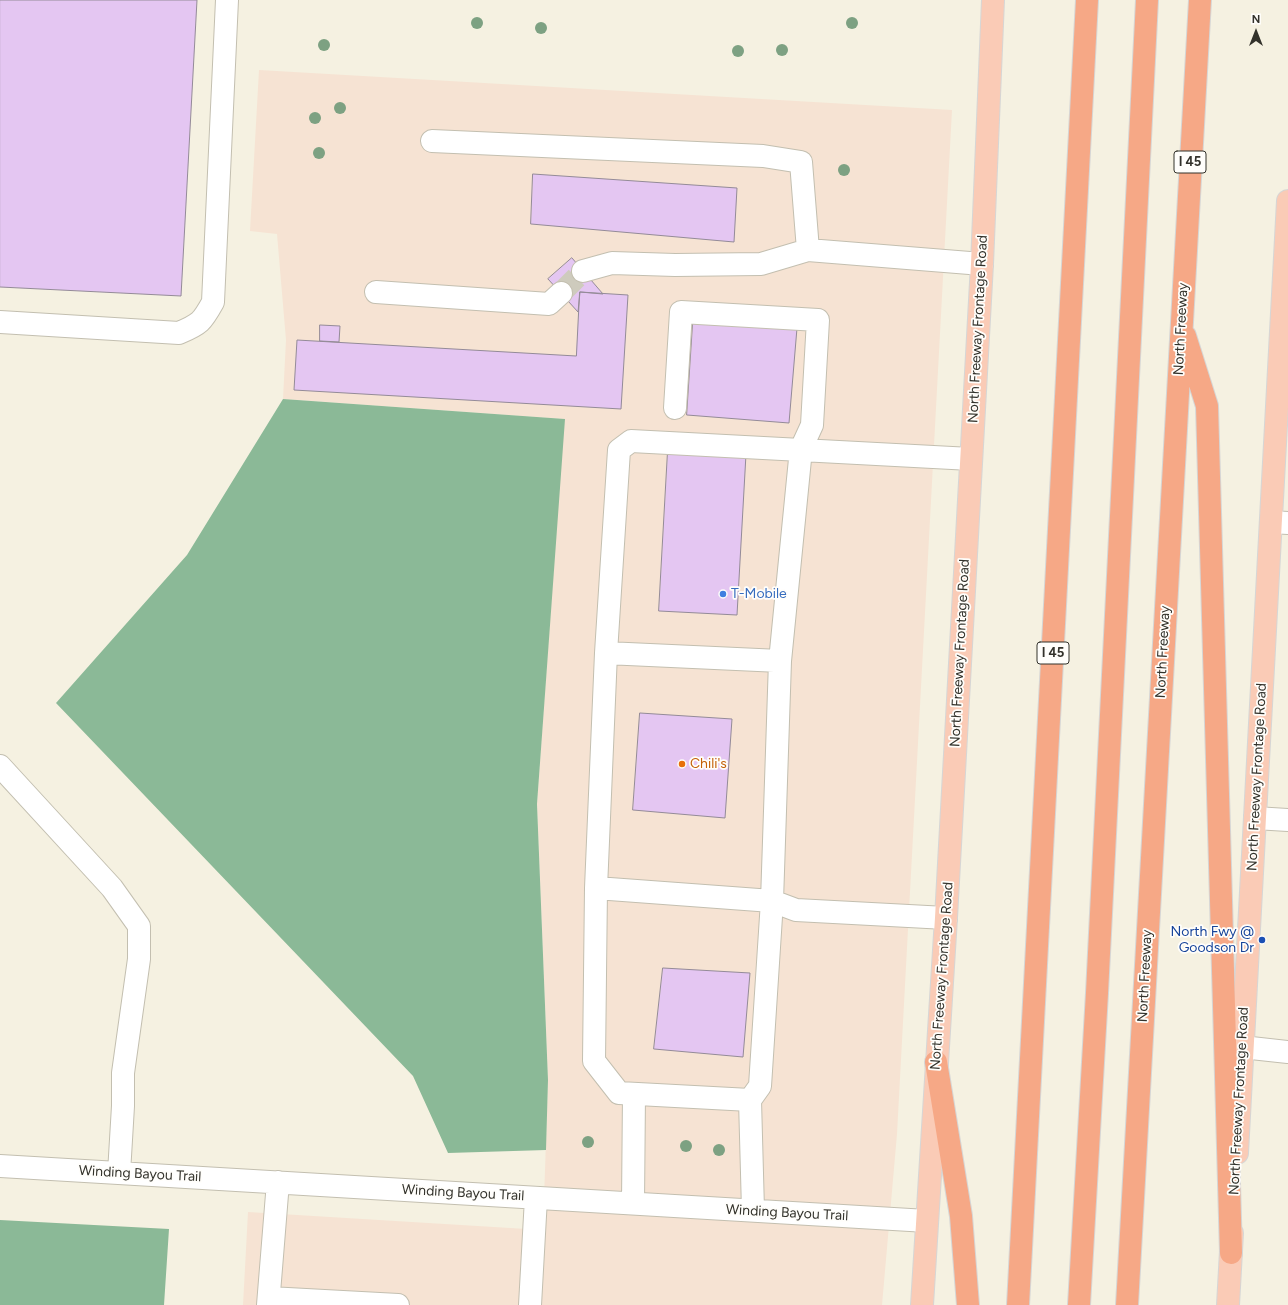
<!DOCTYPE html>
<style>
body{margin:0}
#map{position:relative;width:1288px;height:1305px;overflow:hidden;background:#f5f1e1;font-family:Figtree,sans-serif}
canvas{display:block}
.north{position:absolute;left:1236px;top:12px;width:40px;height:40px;-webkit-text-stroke:3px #fffefb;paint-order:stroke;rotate:0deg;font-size:11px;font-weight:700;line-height:16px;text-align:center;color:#33322b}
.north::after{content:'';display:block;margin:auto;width:14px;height:18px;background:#33322b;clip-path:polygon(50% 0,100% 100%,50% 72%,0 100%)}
</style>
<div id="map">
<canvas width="1288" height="1305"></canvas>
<div class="north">N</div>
</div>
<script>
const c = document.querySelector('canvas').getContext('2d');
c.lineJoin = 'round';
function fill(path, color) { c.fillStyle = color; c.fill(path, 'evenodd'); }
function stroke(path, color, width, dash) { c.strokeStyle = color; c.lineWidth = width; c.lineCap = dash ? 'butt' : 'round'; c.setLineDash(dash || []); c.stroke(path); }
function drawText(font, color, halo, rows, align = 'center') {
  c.font = font + ' Figtree,sans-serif'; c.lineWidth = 3.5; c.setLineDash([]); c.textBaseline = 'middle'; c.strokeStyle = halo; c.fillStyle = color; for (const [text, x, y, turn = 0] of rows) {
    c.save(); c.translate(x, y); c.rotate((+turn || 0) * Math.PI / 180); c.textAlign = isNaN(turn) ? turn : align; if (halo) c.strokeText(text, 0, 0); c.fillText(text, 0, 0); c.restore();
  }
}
fill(new Path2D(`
 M259,70L952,110L897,1134L882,1305H243L248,1212L543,1230L548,1080L537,804L564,419L283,399L286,340L277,234L250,231Z`), '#f6e3d3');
fill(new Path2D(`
 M283,399L565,419L537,804L548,1080L546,1150L448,1153L413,1076L56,703L187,555Z
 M0,1220L169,1229L164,1305H0Z`), '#8bb997');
const building = new Path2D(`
 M0,0H197L181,296L0,287Z
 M533,174L737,188L734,242L531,224Z
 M572,258L603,294L580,292L578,312L548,279Z
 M580,292L628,295L621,409L294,390L297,340L576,356Z
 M693,323L797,328L789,423L687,415Z
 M320,325L340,326L339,342L320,341Z
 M668,450L746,454L737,615L659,611Z
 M640,713L732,719L725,818L633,810Z
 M663,968L750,973L743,1057L654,1049Z`);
fill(building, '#e4c6f2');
stroke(building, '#948b98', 1);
stroke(new Path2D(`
 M561,293L583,271`), '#cecbbd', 22, [22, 11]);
const minor = new Path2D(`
 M432,141L763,156L801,162L808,250L982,264
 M583,271L612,263L675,265L761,264L808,250
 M376,292L549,304L561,293
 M0,322L179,333C200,324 202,322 213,302L227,0
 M1271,522L1288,523
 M606,653L780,661
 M0,766L112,888L139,926V959L123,1073V1106L119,1173
 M1255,818L1288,820
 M596,888L594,1061L619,1093L750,1100L760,1086L772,901L780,661L801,449L812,425L818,320L681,312L675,408
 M946,918L796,910L772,901L596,888L606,653L619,450L631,441L971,459
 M1242,1047L1288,1052
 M750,1100L753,1210
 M0,1166L927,1221
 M633,1203L634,1094
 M269,1298L398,1305
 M268,1305L278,1182
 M530,1305L536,1198`);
const major = new Path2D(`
 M1237,1153L1288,201
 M922,1305L946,918L982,264L993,0
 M1228,1305L1232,1233`);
const highway = new Path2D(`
 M1185,336L1207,406L1231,1253
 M936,1062L961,1216L968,1305
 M1018,1305L1087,0
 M1079,1305L1097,993L1147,0
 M1127,1305L1200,0`);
stroke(minor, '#c3bfb0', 24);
stroke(major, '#d6d6d5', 24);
stroke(highway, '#d6d6d5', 24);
stroke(minor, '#fff', 22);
stroke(major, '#facbb6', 22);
stroke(highway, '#f6a886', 22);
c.fillStyle = '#7da182';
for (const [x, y] of [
 [477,23],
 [852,23],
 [541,28],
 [324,45],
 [782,50],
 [738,51],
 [340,108],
 [315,118],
 [319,153],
 [844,170],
 [588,1142],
 [686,1146],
 [719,1150]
]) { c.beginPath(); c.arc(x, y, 6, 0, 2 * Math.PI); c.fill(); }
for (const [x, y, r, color] of [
 [723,594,4,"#3f7fe0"],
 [682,764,4,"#e8710a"],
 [1262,940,4,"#1a4fb4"]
]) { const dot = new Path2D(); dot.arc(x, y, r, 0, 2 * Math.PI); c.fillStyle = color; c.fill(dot); stroke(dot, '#fffefb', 1.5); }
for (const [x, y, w] of [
 [1190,162,32],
 [1053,653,32]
]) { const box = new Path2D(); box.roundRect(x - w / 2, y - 11, w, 22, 3); c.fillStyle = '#fffefb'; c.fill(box); stroke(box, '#33322b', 1); }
drawText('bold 13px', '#33322b', null, [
 ["I 45",1190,162],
 ["I 45",1053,653]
]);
drawText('14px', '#33322b', '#fffefb', [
 ["North Freeway Frontage Road",978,329,-87],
 ["North Freeway",1181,329,-87],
 ["North Freeway",1163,652,-87],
 ["North Freeway Frontage Road",960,653,-87],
 ["North Freeway Frontage Road",1257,777,-87],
 ["North Freeway Frontage Road",942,976,-86],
 ["North Freeway",1145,976,-87],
 ["North Freeway Frontage Road",1239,1101,-87],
 ["Winding Bayou Trail",140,1174,3],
 ["Winding Bayou Trail",463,1193,3],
 ["Winding Bayou Trail",787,1213,3]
]);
drawText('14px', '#366cbe', '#fffefb', [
 ["T-Mobile",731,594]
], 'left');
drawText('14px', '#c56008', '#fffefb', [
 ["Chili's",690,764]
], 'left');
drawText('14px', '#164399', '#fffefb', [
 ["North Fwy @",1254,932],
 ["Goodson Dr",1254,948]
], 'right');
</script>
